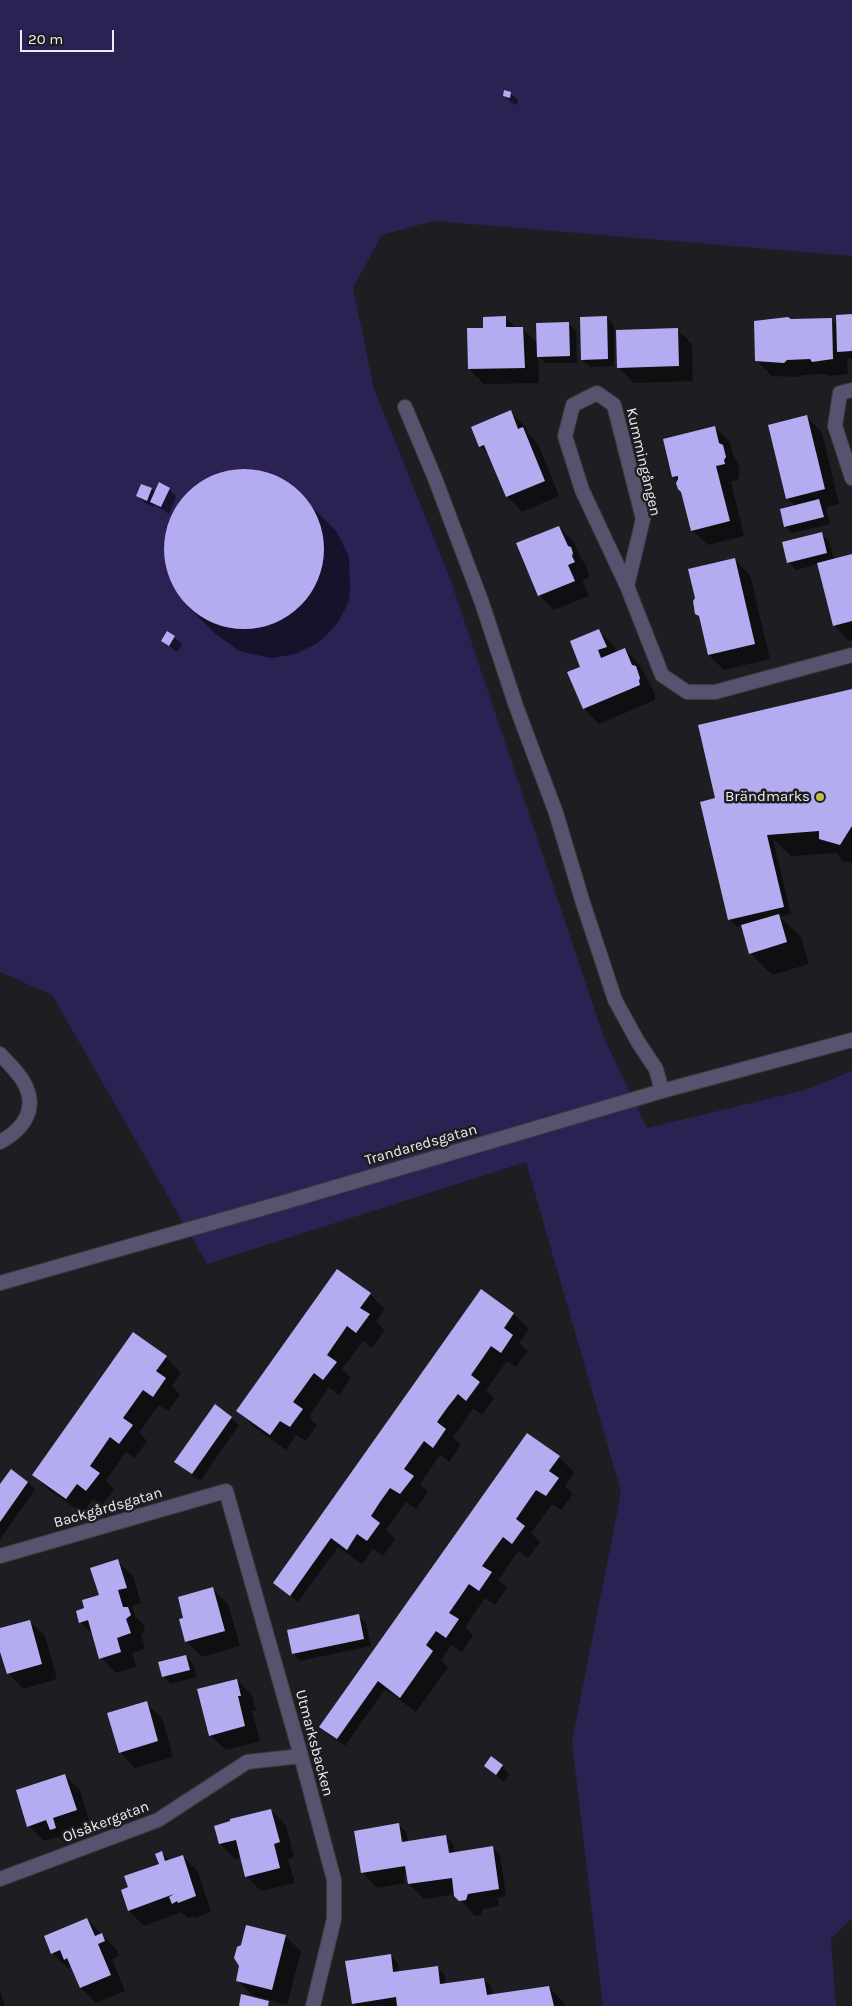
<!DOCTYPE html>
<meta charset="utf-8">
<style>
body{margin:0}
#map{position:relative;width:852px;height:2006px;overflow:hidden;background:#1d1d22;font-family:Karla,sans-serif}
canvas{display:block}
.scale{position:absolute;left:20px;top:30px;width:94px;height:22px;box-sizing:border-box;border:2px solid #edecf0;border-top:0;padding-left:6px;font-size:15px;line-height:18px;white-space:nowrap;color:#edecf0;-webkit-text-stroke:4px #1d1d22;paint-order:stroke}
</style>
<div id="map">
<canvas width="852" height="2006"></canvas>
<div class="scale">20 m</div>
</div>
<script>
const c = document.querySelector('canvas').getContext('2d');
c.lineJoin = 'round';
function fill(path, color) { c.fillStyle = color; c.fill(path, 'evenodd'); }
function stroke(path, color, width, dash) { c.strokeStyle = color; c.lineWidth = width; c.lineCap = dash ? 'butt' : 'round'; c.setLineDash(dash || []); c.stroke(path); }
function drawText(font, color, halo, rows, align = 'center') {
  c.font = font + ' Karla,sans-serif'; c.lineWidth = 5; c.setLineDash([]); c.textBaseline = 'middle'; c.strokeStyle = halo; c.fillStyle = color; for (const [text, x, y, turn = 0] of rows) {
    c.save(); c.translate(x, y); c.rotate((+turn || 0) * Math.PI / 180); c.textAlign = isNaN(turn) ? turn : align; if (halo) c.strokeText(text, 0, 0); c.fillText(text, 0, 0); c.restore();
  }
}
fill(new Path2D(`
 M0,0H852V256L433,221L382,235L353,288L374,389L450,578L604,1038L647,1128L805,1090L852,1071V1918L831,1939L836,2006H603L572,1742L621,1492L526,1162L207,1264L52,995L0,972Z`), '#2b2153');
fill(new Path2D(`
 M510,93L518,100L517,105L512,103L504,96Z
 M852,315V359H847L848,374L828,376L826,374L802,375L800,377L772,376L757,361L791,320L831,319L838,326Z
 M505,317L516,328H522L538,344L568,323L576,331L577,363H546L538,356L539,383L484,384L469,369L485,329Z
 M606,317L614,325V366L590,367L582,359Z
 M677,329L692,344L693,381L634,383L619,368Z
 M510,412L526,427L529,435L538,444L559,496L522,512L507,496L489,455L480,446Z
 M806,417L822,432L839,504L826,507L830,524L792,533L785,526L795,506L787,498Z
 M715,427L730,442L734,458L738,462L740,473L738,476L739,479L731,482L744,536L708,545L692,530L678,482L673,477Z
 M242,470L274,476L291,486L336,531L349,556L350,591L349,601L339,621L326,636L316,644L295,654L272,658L251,654L238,650L216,634L187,606L172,582L165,561V543L173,513L183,498L201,482L222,473Z
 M142,485L152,489L156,493L169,489L176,496L169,514L155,505L154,507L145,503L137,496Z
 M559,527L574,542L581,559L586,564L589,578L582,580L589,596L554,610L539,595Z
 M821,534L829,541L834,560L852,555V640L849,641L834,625L818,564L796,570L788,562Z
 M735,560L750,575L770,659L724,670L709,655Z
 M598,630L614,646L617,653L625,649L640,665L655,694V700L599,724L584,708L582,667Z
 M174,637L182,644L177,652L163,641Z
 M852,690V863L843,861L836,853L791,856L773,839L791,914L780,917L801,937L809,964L772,975L750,953L743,926L737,927L729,919L718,799Z
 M481,1291L514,1314L529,1329L519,1343L528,1351L516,1367L507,1361L486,1390L494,1398L482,1415L473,1408L463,1423L453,1437L461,1445L449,1462L440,1455L420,1484L428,1492L416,1509L406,1502L395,1517L386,1530L395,1539L383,1556L373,1549L362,1564L338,1547L298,1602L274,1583Z
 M370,1294L385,1309L376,1322L385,1330L372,1348L363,1341L342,1369L351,1378L339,1395L329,1387L309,1417L317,1425L306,1441L296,1435L286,1450L253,1426L238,1411Z
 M166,1357L181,1373L172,1386L180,1395L168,1411L159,1405L148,1419L139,1433L147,1441L135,1458L126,1452L106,1480L114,1489L102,1505L93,1499L82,1513L49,1490L34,1475Z
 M231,1418L239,1425L200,1481L176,1462Z
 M559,1457L574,1472L565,1486L573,1494L561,1510L552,1504L531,1533L540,1542L528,1558L518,1551L498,1580L507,1588L495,1605L485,1598L465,1627L473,1635L462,1652L451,1645L441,1660L448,1667L416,1712L385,1689L345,1746L328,1734L321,1727Z
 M28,1482L35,1490L0,1539V1486Z
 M117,1561L133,1576L141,1603L132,1606L135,1616L143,1624L145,1631L141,1634L145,1649L132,1653L136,1667L116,1673L101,1658L94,1636L80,1622L85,1609L100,1596Z
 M213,1589L228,1604L240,1646L202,1657L186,1641L185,1619Z
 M358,1616L366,1623L371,1646L300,1661L293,1653Z
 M29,1621L45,1636L57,1679L23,1689L8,1673L0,1647V1629Z
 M186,1656L193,1664L197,1677L171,1684L164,1676Z
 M237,1680L252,1696L256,1711H252L260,1741L226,1750L210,1735Z
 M146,1703L162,1718L173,1757L135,1768L120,1752Z
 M485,1766H502L509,1774L504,1782Z
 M64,1775L80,1790L91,1826L68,1833L71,1843L66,1844L58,1837L44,1841L29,1826Z
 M271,1810L286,1826L294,1857L288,1859L295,1883L261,1891L246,1876L241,1858L235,1859L220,1844Z
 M399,1825L406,1832L408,1842L446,1836L453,1844L455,1854L493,1848L500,1855L506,1896L498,1898L499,1906L483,1909L481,1915L475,1916L455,1894L424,1899L409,1884L407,1874H404L405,1883L377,1888L362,1872ZM446,1843H449L450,1855H448Z
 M162,1853L170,1861L183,1856L198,1872L211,1912L194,1918L192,1916L188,1918L181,1912L144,1926L129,1911L122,1891L160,1865Z
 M87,1919L117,1950L119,1956L112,1959L125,1991L96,2003L81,1988L72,1966L68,1968L52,1953Z
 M285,1936L301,1951L287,2005L252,1995L237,1980L241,1966Z
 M390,1955L398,1963L399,1973L437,1967L445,1975L446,1984L484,1979L491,1986L493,1996L549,1987L564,2003L565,2006H356L353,2003Z
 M0,1991L5,2006H0Z`), '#0007');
fill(new Path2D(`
 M504,90L511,92L510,98L503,96Z
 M852,314V351L837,352L836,315Z
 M506,316V327H523L525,368L468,369L467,328H483V317Z
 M607,316L608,359L581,360L580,317Z
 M788,317L791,319L832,318L833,359L812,362L810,359L787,360L784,363L755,361L754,321Z
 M569,322L570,356L537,357L536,323Z
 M678,328L679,366L617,368L616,330Z
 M511,410L518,429L523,427L545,481L506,497L484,445L479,447L471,427Z
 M807,415L825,489L786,499L768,425Z
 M715,426L719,443L723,445L726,457L724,460L725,464L716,466L730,521L691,531L681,492L678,489L676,483L678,479V476L672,477L663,439Z
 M164 549a80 80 0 1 1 160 0a80 80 0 1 1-160 0Z
 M159,482L170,488L161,507L150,502Z
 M141,484L152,488L147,501L136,496Z
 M819,499L824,517L784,527L780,509Z
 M559,526L568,546L571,547L573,553L572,556L575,562L568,565L575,581L538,596L516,543Z
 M822,532L827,553L787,563L782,542Z
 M852,554V621L833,626L817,563Z
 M735,558L755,644L708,655L699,616L695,614L693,601L695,598L688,569Z
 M599,629L607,647L598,650L601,658L625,648L632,665L636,666L640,678L639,681L640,685L583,709L567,672L580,667L570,641Z
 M167,631L175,636L169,646L161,641Z
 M852,689V826L840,845L819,839V831L767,835L784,907L728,920L700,802L715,798L698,725Z
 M779,914L787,942L749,954L741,925Z
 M337,1269L371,1293L360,1308L370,1314L356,1333L347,1326L327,1355L337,1362L323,1380L314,1373L293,1402L303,1409L290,1427L280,1421L270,1435L236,1411Z
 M481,1289L514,1313L504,1328L513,1335L501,1353L491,1346L471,1375L480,1382L466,1401L458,1394L447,1408L437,1422L446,1429L433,1448L424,1441L404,1469L414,1476L400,1494L390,1488L380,1502L371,1516L380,1523L367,1541L357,1534L347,1550L331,1538L290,1596L273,1583Z
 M133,1332L167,1356L156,1371L166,1378L153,1397L143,1390L123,1418L133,1425L119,1444L110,1437L90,1466L100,1473L86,1491L77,1484L66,1499L32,1475Z
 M215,1404L232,1417L192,1474L174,1462Z
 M527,1433L560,1456L549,1471L559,1478L546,1496L536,1490L516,1519L525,1526L512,1544L503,1537L482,1566L492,1572L479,1591L469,1584L449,1613L459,1619L446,1638L436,1631L426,1645L433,1651L400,1698L378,1681L337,1739L319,1727Z
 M11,1469L28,1482L0,1522V1484Z
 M118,1559L127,1588L118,1590L123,1607H128L131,1615L126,1619L131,1633L117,1638L121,1652L99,1659L88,1620L79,1623L76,1611L84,1608L82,1600L99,1595L90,1568Z
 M213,1587L225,1631L185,1642L179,1619L183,1618L178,1597Z
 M359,1614L364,1639L292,1654L287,1630Z
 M30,1620L42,1664L7,1674L0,1652V1628Z
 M186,1655L190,1670L162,1677L158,1662Z
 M237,1679L241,1696H238L245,1726L209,1736L197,1689Z
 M147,1701L158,1741L119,1753L107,1713Z
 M491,1756L503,1765L496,1775L484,1766Z
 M65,1774L77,1810L53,1818L56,1828L50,1830L46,1820L27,1827L16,1790Z
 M271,1809L280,1842L274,1844L280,1868L245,1877L236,1840L219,1844L214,1826L230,1821V1819Z
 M399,1823L402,1842L446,1835L449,1853L493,1846L499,1889L468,1894L466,1900L459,1901L454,1896L452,1878L408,1884L405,1866L361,1873L354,1831Z
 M162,1851L165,1861L183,1855L196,1896L178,1903L177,1901L172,1904L169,1897L174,1894L128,1911L121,1890L128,1887L124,1876L159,1864L155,1854Z
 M87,1918L95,1936L102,1933L105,1941L98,1944L111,1975L80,1988L67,1958L64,1960L60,1950L51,1954L44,1936Z
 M246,1925L286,1935L272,1990L236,1981L239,1966L234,1958L237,1947L241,1945Z
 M391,1954L393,1972L438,1966L440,1984L484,1978L487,1995L549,1986L554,2006H397L396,1997L352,2004L345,1961Z
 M241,1994L269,2001L268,2006H239Z`), '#b4acf1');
const minor = new Path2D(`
 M852,390L840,393L835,426L852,478
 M405,407L434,476L482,603L516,706L556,813L583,903L615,1000L638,1042L656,1069L662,1091
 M627,586L643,519L614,405L597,393L573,405L565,436L582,490L627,586L662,675L687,692H715L852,655
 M0,1054C7,1062 17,1071 23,1081C39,1108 24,1129 0,1142
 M0,1556L226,1491L301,1756L334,1880V1919L313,2006
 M0,1879L158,1820L247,1762L301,1756`);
const tertiary = new Path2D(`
 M0,1283L285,1202L662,1091L852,1040`);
stroke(minor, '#3a3a3f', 16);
stroke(tertiary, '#3a3a3f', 16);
stroke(minor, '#56536e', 14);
stroke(tertiary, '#56536e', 14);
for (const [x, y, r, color] of [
 [820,797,5,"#bfbe41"]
]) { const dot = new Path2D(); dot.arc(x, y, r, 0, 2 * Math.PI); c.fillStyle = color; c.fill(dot); stroke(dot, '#1d1d22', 2); }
drawText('15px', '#edecf0', '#1d1d22', [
 ["Kummingången",643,462,77],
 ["Trandaredsgatan",421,1145,-16],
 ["Backgårdsgatan",108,1508,-16],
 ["Utmarksbacken",314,1743,75],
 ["Olsåkergatan",106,1822,-21]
]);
drawText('15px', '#edecf0', '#1d1d22', [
 ["Brändmarks",810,797]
], 'right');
</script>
